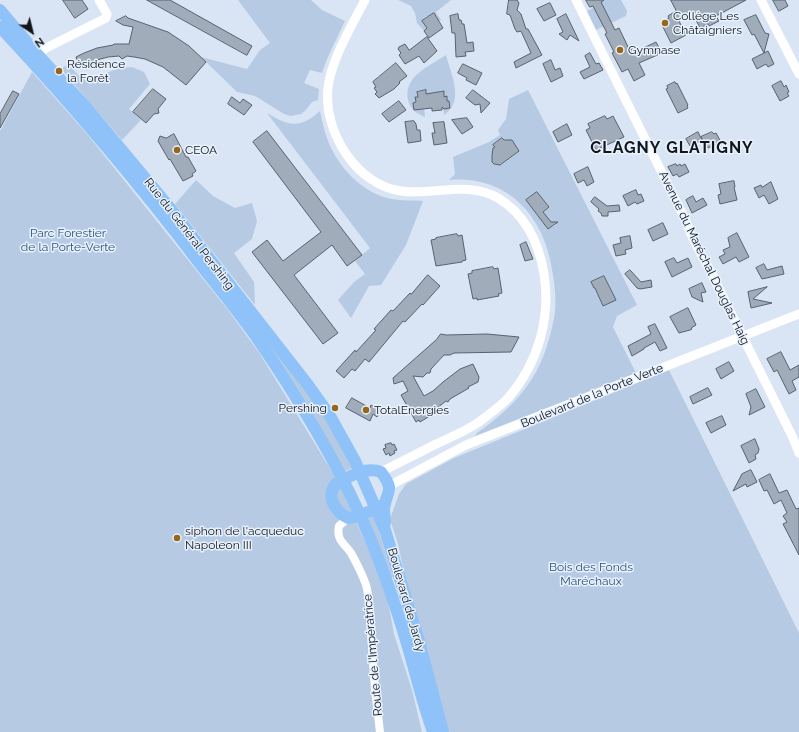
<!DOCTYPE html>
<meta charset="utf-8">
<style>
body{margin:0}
#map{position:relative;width:799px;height:732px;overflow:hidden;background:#d9e5f4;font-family:Raleway,sans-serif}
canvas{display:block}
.north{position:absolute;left:12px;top:12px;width:40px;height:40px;-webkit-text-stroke:3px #e8f2fe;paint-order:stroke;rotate:145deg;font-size:11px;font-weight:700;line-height:16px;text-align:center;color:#12161b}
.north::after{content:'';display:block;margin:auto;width:14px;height:18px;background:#12161b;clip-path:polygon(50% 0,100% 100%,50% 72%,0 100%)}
</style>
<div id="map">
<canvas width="799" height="732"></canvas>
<div class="north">N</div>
</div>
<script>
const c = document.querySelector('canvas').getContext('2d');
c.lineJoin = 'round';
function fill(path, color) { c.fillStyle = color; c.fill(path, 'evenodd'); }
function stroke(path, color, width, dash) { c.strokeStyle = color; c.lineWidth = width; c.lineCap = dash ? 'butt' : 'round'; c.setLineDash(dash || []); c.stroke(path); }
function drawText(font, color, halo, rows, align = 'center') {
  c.font = font + ' Raleway,sans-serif'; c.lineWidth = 3; c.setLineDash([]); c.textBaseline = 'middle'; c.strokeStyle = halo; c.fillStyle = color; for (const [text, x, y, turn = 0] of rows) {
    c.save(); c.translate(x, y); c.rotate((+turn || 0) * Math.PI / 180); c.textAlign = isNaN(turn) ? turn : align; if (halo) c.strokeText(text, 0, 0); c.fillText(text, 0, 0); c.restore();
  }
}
fill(new Path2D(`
 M238,0H311L322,10L345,21L327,59L322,73L310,70L304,83L319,89L318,100L312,102L305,111L301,114L291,116L284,114L255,96L237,92L201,57L247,69L260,50L270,43Z
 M398,0H451L436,12L441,20L437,22L432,20L429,16L425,17V19L422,21L427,28L424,31L417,23L415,13L411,6Z
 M592,0H621L627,11L626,16L596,30L587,11L595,7Z
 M446,55C451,75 465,101 444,115L443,108L450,107L449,101H447V96L444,97L441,90L439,91V92L427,99L426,90H419L417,92L418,97H415L416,102L414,103V108L424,107L425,117C417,114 410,109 408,100C403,76 430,66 446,55Z
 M68,64L81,78L101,75L119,68L132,67L144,72L150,84L129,109L141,120L122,140L61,69Z
 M32,72L87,134L228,310L260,354L334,475L339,487L342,486L353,511H351L385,585L394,634L412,690L422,732H0V131Z
 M528,90L637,305L617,316L613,327L636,373L475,436L477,433C501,416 523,397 537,370C546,353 552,331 555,312C556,300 555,287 553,275C546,219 510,175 449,180L455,174L453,157L489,142L500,135L498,130L506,119L509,99ZM502,138L507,141L512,140L519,151L501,165L499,163L497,165L494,164C491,160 492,151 495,147L494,145ZM531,196L538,205L544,200L549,207L543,212L551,223L555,222L556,225L548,229L526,199ZM604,276L616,300L603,306L600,301L601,300L591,282Z
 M320,111C322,121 324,131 328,141C338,167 363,194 392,199C402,201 413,200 423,201L406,245L381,285L369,286L351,318L338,300L354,282L365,274L355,261L370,248L267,113C288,126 300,129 320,111Z
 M196,180L213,196L235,208L252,203L257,221L252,239L234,253L254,282L255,305L175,204Z
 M184,229L310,394L354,467L344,472C303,384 240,308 184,229Z
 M669,370L799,633V732H445L415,622L398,544L390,519L399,494L406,484L454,458Z
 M374,516L393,577L391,578L368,519Z`), '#b6cae3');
const building = new Path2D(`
 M63,0H82L88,9L75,18Z
 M147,0H170L252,46L247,55Z
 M509,0H517L519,3L517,10L521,14L526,29H528L542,55L516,68L514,62L531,53L521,31L517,32L515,29L510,15L507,14Z
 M586,0H604L601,2L615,30L619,28L629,49H634L637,51L656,42L662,53L639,63L645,75L634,81L628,69L622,72L612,53L614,52L605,34L607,33L593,6L590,7Z
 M671,0H746L716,16L719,21L709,26L708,24L700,28L692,12L678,19L686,35L671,43L661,23L669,18L668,16L676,11Z
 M773,0H785L788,6L779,11Z
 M550,3L556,15L544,21L537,9Z
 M434,13L443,28L429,38L424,31L427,28L422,21Z
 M458,14L459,20H461L462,24H464L467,43L473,42L474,51L465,52L466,56L456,57L455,33H452L450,16Z
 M566,14L579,41L570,35L567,40L559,34L563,32L557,19Z
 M756,15L765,33L769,34L764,53L768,51L774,64L768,67L766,64L757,69L752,59L764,53L754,34L752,35L744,20Z
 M126,16L128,18L168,32L189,46L206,62L186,85L163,67L145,59L134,57L127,56L122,59L119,56L108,57L97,60L96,64L90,63L80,67L76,57L84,53L97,48L113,45L114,44H129L133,27L123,25L116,21Z
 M427,37L437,51L424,63L419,56L405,64L399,55L401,53L398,49L399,47L405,44L409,50Z
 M590,53L596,64L599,63L603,70L584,79L580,72L590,67L585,56Z
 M551,60L555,70L560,68L563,76L551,82L543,64Z
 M396,63L407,76L399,82L400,83L394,89L379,98L375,94L377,92L374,88L376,87L373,82Z
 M463,64L482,73L476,85L466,80L467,78L458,73Z
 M781,81L784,87L786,85L789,92L787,93L789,96L780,101L772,86Z
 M675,82L676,84L677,83L688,105L687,106L688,108L678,113L666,89L668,88L667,86Z
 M153,89L166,99L158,109L159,113L154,114L146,123L133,112Z
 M426,90V94L444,91V97L447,96V101H449L450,108L444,109L442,107V110L432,111V108L414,110L413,103L416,102L415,97H418L417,92Z
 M473,90L490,103L481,113L480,104L475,105L466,98Z
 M13,91L19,94L0,128V114Z
 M232,97L240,103L243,99L252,105L244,115L228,104Z
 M399,101L406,110L389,122L382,114Z
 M605,116L607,119L613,116L624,137L596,150L586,130L590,128L588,124Z
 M467,118L473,127L462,134L452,120Z
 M414,121L416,124L417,130H420L421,141L408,143L405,122Z
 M444,122L447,143L434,145L432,133H435L433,123Z
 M567,124L572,135L558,142L553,132Z
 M267,131L362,255L347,266L332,245L294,275L338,333L323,344L252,252L267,240L283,261L321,232L253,142Z
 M698,132L702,140L690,146L686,139Z
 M712,132L714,134L716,133L721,142L708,148L701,137Z
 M174,134L186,157H188L196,171L192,174L193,176L183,181L170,159L169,160L158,141L160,136L166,138Z
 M502,138L504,140H512L519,151L500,165L494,164L492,162V156L493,148L495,147L493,145Z
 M676,164L677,166L680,164L681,166L685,164L689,172L679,177L677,174L673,176L668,167Z
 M588,167L594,182L587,186L584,180L578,183L574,174Z
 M734,181L735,187H734L737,200L720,204L718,195L721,194L719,184Z
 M771,182L778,199L769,204L764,195L759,198L754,188L761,185L762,187Z
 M636,190L638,195L641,194L644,201L637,204L635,202L628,206L623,196Z
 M537,192L549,207L543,212L551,222H558L548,229L526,200Z
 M693,196L696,202L703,198L707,205L692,213L686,200Z
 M595,197L607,206L619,205L620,211L608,212V216H602L601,213L598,211L599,209L591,202Z
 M663,223L668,234L653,241L648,230Z
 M737,233L749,257L739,262L736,257L723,264L719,257L725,254L723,250L730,247L728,238Z
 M457,234L458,236L462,235L466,260L462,261V262L436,266L431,240L436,239V238Z
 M630,236L632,248L625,250L626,254L616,256L613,245L621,243L620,238Z
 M526,242L533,259L525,261L520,245Z
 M674,258L677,263L688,258L692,267L672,277L665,262Z
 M764,264L767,270L782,266L784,274L762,279L756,268Z
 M493,267L494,269L498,268L502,293L498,294L499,296L477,300V298L473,299L468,274L472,273V271Z
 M630,270L641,282L651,280L652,287L640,289L637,288L625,274Z
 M428,275L440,286L423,305L422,304L405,322L403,321L369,362L365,359L355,371L352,369L344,378L336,371L355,350L356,352L376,330L374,329L391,310L393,311L410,293L411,294Z
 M604,276L616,300L603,306L595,288H594L591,282Z
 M702,283L706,292L701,293L703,302L692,297L689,289Z
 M767,287L753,299L772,303L751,308L748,292Z
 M688,308L696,325L691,328L692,329L690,330L679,333L670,317Z
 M655,324L667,348L660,351L655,342L644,348V349L632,356L628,346L651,334L648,327Z
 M441,334L446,335L487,334L519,337L511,352L454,353L450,355H444L431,369L430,373H427L423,377L413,376L424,396L433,391L443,382L460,369L473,364L479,377L478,382L468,387L469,388L450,399L448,402L446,401L432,412L433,414L420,422L419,420L416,422L401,395L408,391L403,381L394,384L393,378L436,340Z
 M781,352L790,370L799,365V377L792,381L796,390L789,394L777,370L774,372L767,359Z
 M729,362L734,371L721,379L716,369Z
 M708,388L712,395L693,404L690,397Z
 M756,389L765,407L749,415L751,407L746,394Z
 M352,398L370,408L371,405L381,410L377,417L373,414L370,421L346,408Z
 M722,416L726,425L711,433L706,423Z
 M755,439L759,449L758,453L755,455L756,459L749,463L741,446Z
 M391,443L392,445L394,444L397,450L394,451L395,453L390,456L389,453L386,455L383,449L386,448L385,445Z
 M751,470L757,482L747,487L746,484L733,491L742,474Z
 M770,474L779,493L787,490L796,509L799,508V555L783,524L787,522L783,516L787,513L781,500L774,504L767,490L764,491L759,480Z`);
fill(building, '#a0acba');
stroke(building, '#57626e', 1);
stroke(new Path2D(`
 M348,518L339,526C336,540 344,543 351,553C356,562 361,572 365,582C368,589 368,597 369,604L375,690L380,732`), '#fff', 8);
stroke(new Path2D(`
 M365,0C352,25 331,60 328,88C323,131 356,185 401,191C434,196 467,180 498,198C526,215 539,243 544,274C551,318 538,363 509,397C500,407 487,416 476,424C462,433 446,439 432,446C415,455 398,463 381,472
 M576,0L686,221C692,242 705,259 714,278C740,332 767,385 793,438L799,453
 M761,0L799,74
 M32,58L46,48L106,18L107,14L99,0
 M389,486L466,445L799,314`), '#fff', 9);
stroke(new Path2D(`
 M0,10L37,54L86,107L170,208L308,385L330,416L355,461L385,530L419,641L443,732
 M0,27C71,103 138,182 201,265C219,288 238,311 255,335C295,393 332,453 361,517C380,559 395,603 408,647C416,675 423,704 433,732
 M385,504L360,516L348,518C336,512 325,497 336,484C350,476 366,466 381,472C396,492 386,490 384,509C384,514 385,518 385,523`), '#8fc2f8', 12);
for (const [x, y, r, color] of [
 [665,23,4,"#986619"],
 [620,50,4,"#986619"],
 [59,71,4,"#986619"],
 [177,150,4,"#986619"],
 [335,408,4,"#986619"],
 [366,410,4,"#986619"],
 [177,538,4,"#986619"]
]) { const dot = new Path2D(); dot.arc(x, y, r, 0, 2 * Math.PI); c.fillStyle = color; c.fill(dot); stroke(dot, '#e8f2fe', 1.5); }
drawText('12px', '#12161b', '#e8f2fe', [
 ["Collège Les",673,16],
 ["Châtaigniers",673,30],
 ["Gymnase",628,50],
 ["Résidence",67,64],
 ["la Forêt",67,78],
 ["CEOA",185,150],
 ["Pershing",327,408,"right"],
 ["TotalEnergies",374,410],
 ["siphon de l'acqueduc",185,531],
 ["Napoleon III",185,545]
], 'left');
drawText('12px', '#2b5079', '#e8f2fe', [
 ["Parc Forestier",68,233],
 ["de la Porte-Verte",68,247],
 ["Bois des Fonds",591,567],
 ["Maréchaux",591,581]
]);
drawText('12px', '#12161b', '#e8f2fe', [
 ["Rue du Général Pershing",189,234,52],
 ["Avenue du Maréchal Douglas Haig",704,258,64],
 ["Boulevard de la Porte Verte",592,396,-22],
 ["Boulevard de Jardy",406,600,74],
 ["Route de l'Impératrice",373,655,-95]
]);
c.letterSpacing = '1px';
drawText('bold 16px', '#12161b', '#e8f2fe', [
 ["CLAGNY GLATIGNY",672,148]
]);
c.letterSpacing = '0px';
</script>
